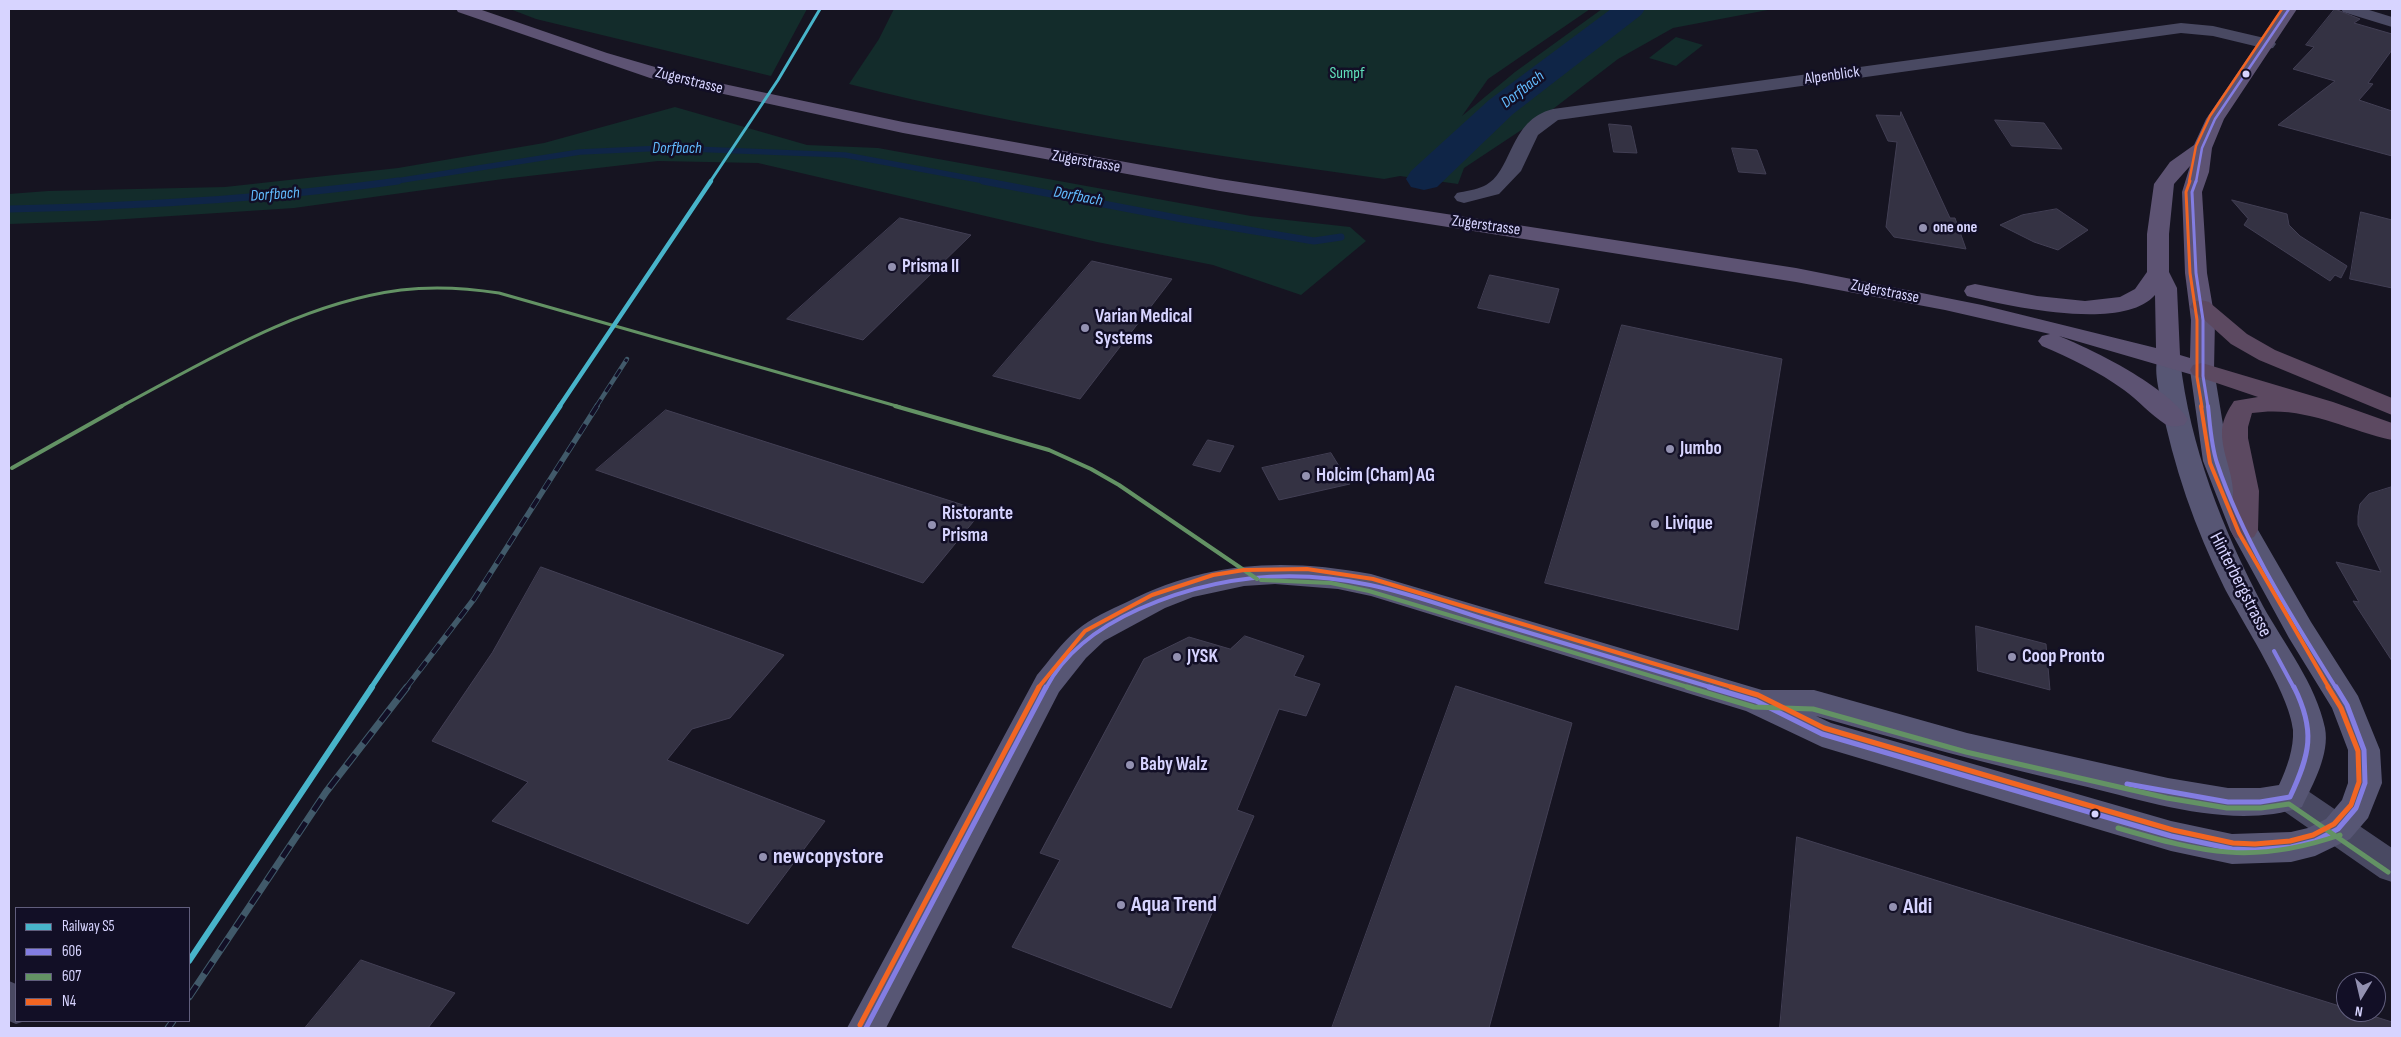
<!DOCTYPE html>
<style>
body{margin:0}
#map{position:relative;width:2401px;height:1037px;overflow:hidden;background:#161421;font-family:"Sofia Sans Condensed",sans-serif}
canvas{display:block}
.frame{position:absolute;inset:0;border:10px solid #d7d4ff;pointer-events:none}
.legend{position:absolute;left:15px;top:907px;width:175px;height:115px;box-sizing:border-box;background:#120f26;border:1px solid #615e7d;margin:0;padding:6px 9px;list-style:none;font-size:15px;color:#d7d4ff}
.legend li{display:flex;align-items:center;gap:10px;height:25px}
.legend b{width:25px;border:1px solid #615e7d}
.north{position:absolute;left:2336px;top:972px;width:50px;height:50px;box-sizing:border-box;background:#120f26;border:1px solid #615e7d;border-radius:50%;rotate:189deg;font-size:14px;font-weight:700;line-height:20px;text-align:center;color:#d7d4ff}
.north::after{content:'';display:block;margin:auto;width:18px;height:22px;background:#9391b1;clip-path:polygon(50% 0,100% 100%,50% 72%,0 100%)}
</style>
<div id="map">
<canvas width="2401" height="1037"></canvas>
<div class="frame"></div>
<ul class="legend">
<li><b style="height:6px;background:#48b4ca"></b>Railway S5</li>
<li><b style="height:6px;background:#837de2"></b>606</li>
<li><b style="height:6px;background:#639264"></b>607</li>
<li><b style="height:6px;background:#f26522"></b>N4</li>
</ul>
<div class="north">N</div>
</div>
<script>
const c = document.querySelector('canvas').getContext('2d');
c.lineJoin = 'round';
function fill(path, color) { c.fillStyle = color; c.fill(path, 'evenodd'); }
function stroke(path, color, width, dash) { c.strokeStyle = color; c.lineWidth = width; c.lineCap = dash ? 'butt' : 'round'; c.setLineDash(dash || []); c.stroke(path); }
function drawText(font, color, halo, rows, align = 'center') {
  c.font = font + ' "Sofia Sans Condensed",sans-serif'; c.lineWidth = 5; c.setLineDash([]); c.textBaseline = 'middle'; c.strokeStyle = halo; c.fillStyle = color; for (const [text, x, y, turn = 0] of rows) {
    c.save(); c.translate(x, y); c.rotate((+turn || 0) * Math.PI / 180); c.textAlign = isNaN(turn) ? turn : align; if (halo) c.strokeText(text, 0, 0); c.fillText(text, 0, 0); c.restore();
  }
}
fill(new Path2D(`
 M510,9H509H807L771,76L536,19Z
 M894,9H1590L1488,79L1462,116L1515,72L1602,9H1773L1673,28L1618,59L1553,109L1464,168L1458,184L1400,176L1384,179C1206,154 1023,129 849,84L879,39Z
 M1676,37L1703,45L1676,66L1649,58Z
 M675,107L807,145L878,148L1251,216L1350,227L1366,241L1301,295L1213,265L1097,242L758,163L658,161L503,179L294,208L95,221L9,224V194L48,191L225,187L398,168L544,143Z`), '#132c2b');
stroke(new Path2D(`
 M390,182L580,152L665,148L845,155L990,182`), '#0f2547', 5.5);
stroke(new Path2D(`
 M983,181L1182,219L1314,241L1341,237
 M9,209C139,206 269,199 398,181`), '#0f2547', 7);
fill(new Path2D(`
 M1611,9H1645L1641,15L1513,114L1437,187L1424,190L1411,187L1406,179L1411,171L1489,100Z`), '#0f2547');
const building = new Path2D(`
 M2335,9L2360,19L2354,23L2392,34V50L2368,83L2373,84L2359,100L2392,111V156L2278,125L2335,81L2293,69L2314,47L2306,45Z
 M1901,112L1950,218H1955L1966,249L1894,237L1886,227L1897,142L1888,141L1876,115L1900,116Z
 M1995,120L2044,123L2062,149L2012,146Z
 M1609,124L1631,126L1637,153L1614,152Z
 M1732,148L1757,150L1766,174L1739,172Z
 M2232,200L2287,214L2289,225L2300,236L2347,266L2341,278L2335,275L2330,281L2244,225L2248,219Z
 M2057,209L2088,230L2058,250L2034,242L2000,225L2022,215Z
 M2361,212L2392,220V288L2350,279Z
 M900,218L971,235L863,340L787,319Z
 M1092,261L1172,279L1080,399L993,376Z
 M1490,275L1559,289L1549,323L1478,308Z
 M1622,325L1782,359L1738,630L1545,583Z
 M666,410L982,511L923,583L596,470Z
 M1208,440L1234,446L1220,472L1193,465Z
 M1331,453L1350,484L1279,500L1262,468Z
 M2392,487V661L2353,601L2359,602L2336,562L2381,572L2358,525V516L2360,504L2369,494Z
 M541,567L784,655L730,718L692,729L667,760L825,821L748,924L492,821L528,782L432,741L492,653Z
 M1976,626L2046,644L2050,690L1978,671Z
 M1245,636L1304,656L1294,676L1320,684L1306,716L1279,709L1237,810L1254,816L1171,1008L1012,947L1060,860L1040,853L1144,659L1189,637L1230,649Z
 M1456,686L1572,723L1489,1028H1332Z
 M1797,837L2346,1008V1012H2360L2392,1022V1028H1780Z
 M361,960L455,993L428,1028H305Z`);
fill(building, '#343243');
stroke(building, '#423f54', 1);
fill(new Path2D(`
 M2341,9H2366L2392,17V27L2343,12Z
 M2181,23L2213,26L2273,40L2276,44L2273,48L2267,49L2213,36L2181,33L1558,120L1538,135L1521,171L1499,194L1464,203L1457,201L1454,197L1457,193C1465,191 1476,190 1484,186C1513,173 1508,120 1553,109Z
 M2290,783L2302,787L2392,848V882L2380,878L2278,807L2273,797L2278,787Z
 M9,981L16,984V1021H25L16,1024L9,1021Z`), '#494962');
fill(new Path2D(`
 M2168,352L2176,354L2180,359C2190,447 2222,528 2263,606C2284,644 2316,684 2325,728C2330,754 2313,784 2302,807C2233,831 2148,801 2079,785C1991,765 1903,741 1816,716L1831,723L2171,821L2232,834L2291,832L2308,828L2326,819L2342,800L2348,783V750L2332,708L2289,638L2230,530L2203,461L2190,370L2193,365L2202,363L2211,365L2214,370L2229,461L2258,530L2311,622L2358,696L2380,750L2382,783L2368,818L2350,839L2315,856L2291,862L2232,864L2171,851L1822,747L1746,711L1371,596L1338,589L1275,584L1244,586L1193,597L1165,608L1104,641L1086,658L1059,692L886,1028H847L1037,675C1050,660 1061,643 1077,630C1091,618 1110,610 1127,602C1208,561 1283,558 1371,574L1762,690H1814L1967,733L2168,778L2228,788H2260L2279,785C2287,768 2294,748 2293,730C2290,694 2242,622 2224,587C2195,528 2173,466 2161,402C2159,389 2152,365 2160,354Z`), '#575674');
fill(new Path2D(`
 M456,9H479L607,53L686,76L903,122L1220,179L1796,268L1982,305L2156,348L2155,295C2123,332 2009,306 1967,296L1964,291L1967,286L1975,284L2037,296L2085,301L2120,297L2135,289L2147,272V234L2154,184L2170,162L2194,145L2206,119L2281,9H2297L2224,119L2212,148L2209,172L2202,192L2207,273L2215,320L2214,370L2211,375L2202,377L2193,375L2059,336C2096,351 2166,386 2188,419L2184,425C2178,426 2171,428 2165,424C2151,415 2138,400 2124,390C2098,371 2070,358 2042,346L2038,341L2042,336L2050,334L1945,310L1796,282L1220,191L903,133L650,78L458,12ZM2190,166L2182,192L2185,273L2191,320L2190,358L2180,355L2177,288L2169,272V234L2174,184Z`), '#5d5373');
fill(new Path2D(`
 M2201,300L2209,302L2247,334L2275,350L2392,398V415L2259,360L2231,344L2190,307L2193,302Z
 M2202,363L2333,402L2392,423V440C2344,429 2304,405 2252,413L2248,427V438L2259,491L2258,530L2254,537L2244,540L2234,537C2226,523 2233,507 2233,491C2232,470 2221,451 2222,430C2223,419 2228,410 2234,401L2258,397L2193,375L2190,370L2193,365Z`), '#5c4961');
const railFar2 = new Path2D(`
 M596,407L627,359`);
const railFar1 = new Path2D(`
 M406,688L474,599L597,406`);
const rail = new Path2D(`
 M189,997L326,792L407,687
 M168,1028L173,1021`);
stroke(railFar2, '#415a6a', 4.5);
stroke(railFar1, '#415a6a', 5.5);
stroke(rail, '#415a6a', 7);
stroke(railFar2, '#120f26', 3, [9]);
stroke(railFar1, '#120f26', 4, [11]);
stroke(rail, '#120f26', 5, [14]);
stroke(new Path2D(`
 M2196,182L2202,148L2215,119L2289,9`), '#837de2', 2.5);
stroke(new Path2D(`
 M2196,181L2192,192L2196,273L2203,320V376L2208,407`), '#837de2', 3);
stroke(new Path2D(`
 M2208,406C2210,424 2211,445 2217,463C2244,543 2292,617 2336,688
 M2274,651L2294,688
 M1046,688C1066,650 1101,626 1139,609C1213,576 1291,568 1370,585C1414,594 1457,611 1500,624C1571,645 1642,667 1713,688`), '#837de2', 4);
stroke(new Path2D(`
 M1709,687L1756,701L1822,734L2171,836L2232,849L2255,850L2291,847L2315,841L2338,829L2356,808L2365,783L2364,750L2347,705L2336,687
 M2127,784L2228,802H2260L2290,797C2310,754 2316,731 2294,687
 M866,1028L1046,687`), '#837de2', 5);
stroke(new Path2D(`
 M120,407C208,360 300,303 401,290C434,286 467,288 499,293L900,407`), '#639264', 3);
stroke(new Path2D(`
 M895,406L1049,450L1091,469L1119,485L1257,579
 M12,468L122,406
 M1261,580L1331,583L1369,591L1691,688`), '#639264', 4);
stroke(new Path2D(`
 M1687,687L1754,707L1813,709L1966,752L2167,798L2227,808H2261L2289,804L2388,872
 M2118,828C2204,853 2253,865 2340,835`), '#639264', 5);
stroke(new Path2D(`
 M2189,182L2196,146L2210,116L2282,9`), '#f26522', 2.5);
stroke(new Path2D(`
 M2190,181L2186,192L2190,273L2197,320V377L2202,407`), '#f26522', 3);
stroke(new Path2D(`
 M2201,406L2210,463L2239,533L2329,688
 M1038,688L1085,631L1152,595L1213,575L1244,570L1307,569L1373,579L1735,688`), '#f26522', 4);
stroke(new Path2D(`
 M1731,687L1758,695L1824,728L2173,830L2233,843L2255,844L2290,841L2313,835L2334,824L2351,805L2359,782L2358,751L2341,708L2328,687
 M860,1025L1039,687`), '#f26522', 5);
stroke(new Path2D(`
 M710,182L778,80L820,9`), '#48b4ca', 3);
stroke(new Path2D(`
 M559,407L711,181`), '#48b4ca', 4.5);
stroke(new Path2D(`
 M371,688L560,406`), '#48b4ca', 5);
stroke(new Path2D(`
 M189,961L372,687`), '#48b4ca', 6);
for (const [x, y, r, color] of [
 [2246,74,4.5,"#d7d4ff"],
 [1923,228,5,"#9391b1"],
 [892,267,5,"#9391b1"],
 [1085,328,5,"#9391b1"],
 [1670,449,5,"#9391b1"],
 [1306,476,5,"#9391b1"],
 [1655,524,5,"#9391b1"],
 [932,525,5,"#9391b1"],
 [1177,657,5,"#9391b1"],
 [2012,657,5,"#9391b1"],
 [1130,765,5,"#9391b1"],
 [2095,814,4.5,"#d7d4ff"],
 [763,857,5,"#9391b1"],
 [1121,905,5,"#9391b1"],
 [1893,907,5,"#9391b1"]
]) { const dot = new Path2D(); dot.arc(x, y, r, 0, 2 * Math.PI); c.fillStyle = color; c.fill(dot); stroke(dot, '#120f26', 2); }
drawText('16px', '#5fe0ba', '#120f26', [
 ["Sumpf",1347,74]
]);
drawText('16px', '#d7d4ff', '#120f26', [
 ["Alpenblick",1832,76,-8],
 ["Zugerstrasse",689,81,14],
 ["Zugerstrasse",1086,162,10],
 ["Zugerstrasse",1486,226,8],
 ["Zugerstrasse",1885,292,11]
]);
drawText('italic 16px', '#62bcff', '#120f26', [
 ["Dorfbach",1523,90,-38],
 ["Dorfbach",677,149],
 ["Dorfbach",275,195,-4],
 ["Dorfbach",1078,197,11]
]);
drawText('bold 16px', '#d7d4ff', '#120f26', [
 ["one one",1933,228]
], 'left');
drawText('bold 19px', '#d7d4ff', '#120f26', [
 ["Prisma II",902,267],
 ["Varian Medical",1095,317],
 ["Systems",1095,339],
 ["Jumbo",1680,449],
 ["Holcim (Cham) AG",1316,476],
 ["Ristorante",942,514],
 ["Prisma",942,536],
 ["Livique",1665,524],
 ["JYSK",1187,657],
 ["Coop Pronto",2022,657],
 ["Baby Walz",1140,765]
], 'left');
drawText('19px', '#d7d4ff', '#120f26', [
 ["Hinterbergstrasse",2240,585,63]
]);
drawText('bold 22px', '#d7d4ff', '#120f26', [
 ["newcopystore",773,857],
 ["Aqua Trend",1131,905],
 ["Aldi",1903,907]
], 'left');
</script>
